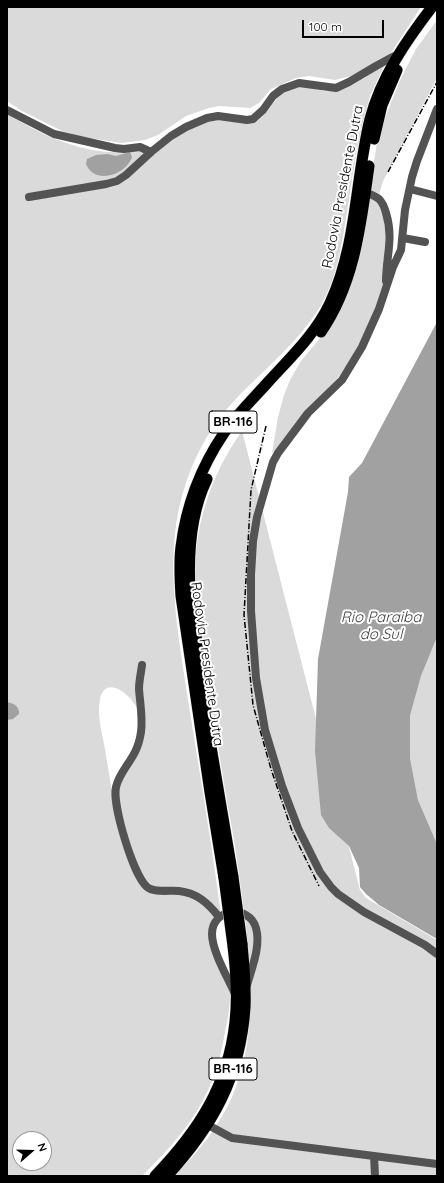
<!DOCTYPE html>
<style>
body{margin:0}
#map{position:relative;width:444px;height:1183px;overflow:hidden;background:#fff;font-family:Quicksand,sans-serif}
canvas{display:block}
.frame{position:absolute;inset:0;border:8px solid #000;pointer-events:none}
.north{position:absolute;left:12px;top:1131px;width:40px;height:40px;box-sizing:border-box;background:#fff;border:1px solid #999;border-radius:50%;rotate:70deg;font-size:11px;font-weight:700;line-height:16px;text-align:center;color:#000}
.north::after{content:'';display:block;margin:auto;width:14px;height:18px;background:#000;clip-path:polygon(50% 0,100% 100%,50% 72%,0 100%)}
.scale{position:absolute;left:302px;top:20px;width:82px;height:18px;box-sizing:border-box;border:2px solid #000;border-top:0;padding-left:5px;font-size:12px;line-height:14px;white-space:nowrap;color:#000;-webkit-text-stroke:3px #fff;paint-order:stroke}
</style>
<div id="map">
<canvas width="444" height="1183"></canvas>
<div class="frame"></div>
<div class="north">N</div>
<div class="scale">100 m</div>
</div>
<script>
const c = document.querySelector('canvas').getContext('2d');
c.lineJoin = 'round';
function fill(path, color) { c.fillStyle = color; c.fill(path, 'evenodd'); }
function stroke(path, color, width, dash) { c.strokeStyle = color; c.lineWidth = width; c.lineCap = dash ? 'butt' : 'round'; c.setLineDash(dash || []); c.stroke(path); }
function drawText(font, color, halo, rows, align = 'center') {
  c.font = font + ' Quicksand,sans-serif'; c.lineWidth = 4; c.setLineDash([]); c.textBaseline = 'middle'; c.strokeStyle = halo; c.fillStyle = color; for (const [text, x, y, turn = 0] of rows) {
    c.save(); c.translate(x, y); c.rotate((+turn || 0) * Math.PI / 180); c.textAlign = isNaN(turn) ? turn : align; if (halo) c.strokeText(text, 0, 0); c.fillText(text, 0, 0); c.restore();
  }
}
fill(new Path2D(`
 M7,7H421L389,56L351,76L335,80L309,76L296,78L271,89L259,103L250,108L219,106L209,108L186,116L158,135L145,140L122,143L83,137L62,131L22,111L7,101Z
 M437,20V78L383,181L379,195L383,209L387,242L383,263L382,278L385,290L356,353L331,387L280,447L272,453L278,417L284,395L290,380L301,361L331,325L359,251L378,137L390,105L402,76L416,49Z
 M385,64L370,96L365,114C358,142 353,171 349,199C343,236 339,275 320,307C297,344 262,371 233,402C212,425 197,451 187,480C161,553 178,631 189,706C200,775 212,845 221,915L219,916C212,907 205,899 194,894C177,887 152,896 142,878C132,861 115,807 118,788C119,780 124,773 129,766C141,746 150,723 133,702C125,691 105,677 100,699C98,709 99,719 101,729C107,756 110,783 115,810C118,826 135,885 150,892C155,895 162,894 167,894C191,895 202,898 217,917C198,941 229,968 230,993C230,1006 228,1019 225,1032C215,1096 187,1132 142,1176H7V114C40,134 81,154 121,152C128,152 135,149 142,149L148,152L120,178L122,181C147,161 175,130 206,122C212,120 218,119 224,119C234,120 247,127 257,121C272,111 274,93 295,88C308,84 321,93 334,91C350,90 371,73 385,64ZM20,1139H44V1163H20Z
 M242,431L360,890L366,898L437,940V1176H174C198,1152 218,1128 232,1097C259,1034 251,963 242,896C238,866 234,837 228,807C220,761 213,714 207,668C203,640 198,613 196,586C192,530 210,476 242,431Z
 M437,637V844L418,800L410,758V716L421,676Z`), '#dadada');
fill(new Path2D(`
 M130,152L132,157C127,174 95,186 86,164L87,159L96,155L108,154L116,156Z
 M437,322V637L421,676L410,716V758L418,800L437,844V939L379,905L366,894L360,887L359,868L349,846L329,828L321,815L315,751L318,659L348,492L349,477L362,463Z
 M7,702C15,704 19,706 19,714L13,719L7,720Z`), '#a1a1a1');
const highway = new Path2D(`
 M374,139L382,105L397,70
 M321,332C355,283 361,223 369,166
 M207,479C191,512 188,553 190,590L210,741L233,877
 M224,878L210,792L181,596C180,580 179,563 181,547C186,506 201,467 224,433C237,414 254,398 269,381C292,356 316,333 330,303C357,245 355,180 370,119C381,77 406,41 432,7
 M155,1176C198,1131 228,1086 235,1022C238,997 236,971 233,946
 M167,1176C213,1126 240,1077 245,1008C246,987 244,965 242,944`);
stroke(highway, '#dbdbdb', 12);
stroke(new Path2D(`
 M437,109L417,161L412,177L405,210L401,250L393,267L379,309L362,347L342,380L308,413L278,453L273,462L257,517L253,541L251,575V611L256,678L265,730L282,786L298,828L320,872L331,887L338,894L364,912L425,945L437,954
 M7,110L54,134L115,148L124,149L140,147L151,152
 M410,189L437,196
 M365,192C369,194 375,196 379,199C382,202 385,209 386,213C394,239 386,256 386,281
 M29,197L106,184L117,181L126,175L151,152L171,136L186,127L207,118L218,116L247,120L253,119L263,110L273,96L282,89L299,83L336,88L349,82L376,66L398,54
 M403,238L425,242
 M142,665C141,673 139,681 139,689C140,703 143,718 141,732C140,739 138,746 135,752C129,764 119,774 116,787C112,804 133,875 147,887C154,893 169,890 179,891C197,893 208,903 219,917
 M235,994C228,978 212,951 212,934C212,908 249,904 256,928C261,946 252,967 247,985
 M208,1125L232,1138L437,1164
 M374,1156L375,1176`), '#535353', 8);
stroke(highway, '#000', 11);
stroke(new Path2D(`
 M388,172L437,82
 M266,426L251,490L244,615L253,705L271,769L292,831L319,886`), '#000', 1.5, [6, 2, 1, 2]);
const highwayBridge = new Path2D(`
 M233,877L242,944
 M224,878L233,946`);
stroke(highwayBridge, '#dbdbdb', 12, []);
stroke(highwayBridge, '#000', 11);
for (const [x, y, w] of [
 [233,422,48],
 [233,1069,48]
]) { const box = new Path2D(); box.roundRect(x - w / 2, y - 11, w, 22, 3); c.fillStyle = '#fff'; c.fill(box); stroke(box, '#000', 1); }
drawText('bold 13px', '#000', null, [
 ["BR-116",233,422],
 ["BR-116",233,1069]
]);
drawText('14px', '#000', '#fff', [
 ["Rodovia Presidente Dutra",343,187,-79],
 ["Rodovia Presidente Dutra",207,664,82]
]);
drawText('italic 15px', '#424242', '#fff', [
 ["Rio Paraiba",381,617],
 ["do Sul",381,634]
]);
</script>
